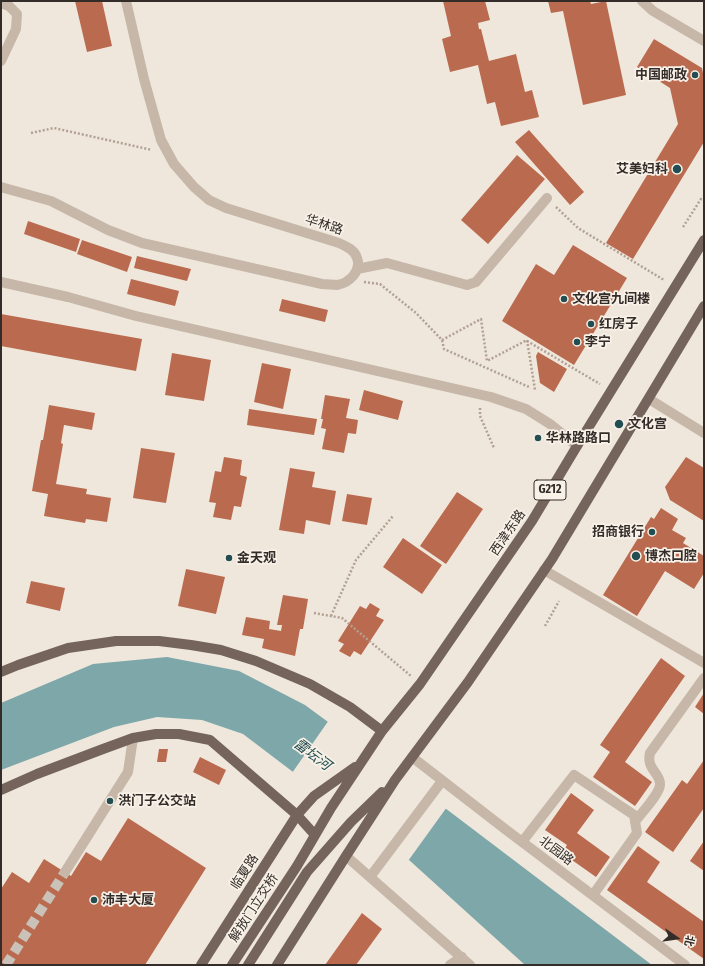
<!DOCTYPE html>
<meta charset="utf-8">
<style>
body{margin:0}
#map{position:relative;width:705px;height:966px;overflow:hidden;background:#efe7dc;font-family:"Fira Sans Condensed","Noto Sans SC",sans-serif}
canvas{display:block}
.frame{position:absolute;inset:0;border:2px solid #342c28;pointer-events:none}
.north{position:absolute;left:657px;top:918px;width:40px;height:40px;-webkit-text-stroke:3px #f7f1e8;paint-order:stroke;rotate:103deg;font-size:11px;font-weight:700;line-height:16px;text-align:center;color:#342c28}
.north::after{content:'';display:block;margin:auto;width:14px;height:18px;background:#342c28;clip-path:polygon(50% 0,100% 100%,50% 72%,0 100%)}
</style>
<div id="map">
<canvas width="705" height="966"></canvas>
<div class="frame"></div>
<div class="north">北</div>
</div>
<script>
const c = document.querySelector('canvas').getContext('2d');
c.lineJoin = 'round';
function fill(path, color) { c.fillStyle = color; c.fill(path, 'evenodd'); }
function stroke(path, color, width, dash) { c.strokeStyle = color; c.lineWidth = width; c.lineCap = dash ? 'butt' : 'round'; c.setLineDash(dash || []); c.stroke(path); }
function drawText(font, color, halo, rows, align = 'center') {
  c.font = font + ' "Fira Sans Condensed","Noto Sans SC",sans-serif'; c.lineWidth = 3.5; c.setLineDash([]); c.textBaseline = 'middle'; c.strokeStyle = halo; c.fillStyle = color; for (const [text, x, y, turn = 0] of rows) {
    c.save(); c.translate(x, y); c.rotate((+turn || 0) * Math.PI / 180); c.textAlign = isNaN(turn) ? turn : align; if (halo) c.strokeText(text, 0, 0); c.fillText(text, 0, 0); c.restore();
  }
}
fill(new Path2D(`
 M167,657L239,671L305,705L445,808L652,965H525L409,860L243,734L202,720L157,717L114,727L1,770V703L93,664Z`), '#7ea7a9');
fill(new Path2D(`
 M329,720L447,807L408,861L292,773Z`), '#efe7dc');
fill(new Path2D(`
 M75,1H102L112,46L87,52Z
 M443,1H485L490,20L478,23L479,29H481L489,61L516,54L525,92L532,90L539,117L501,126L495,102L487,104L478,65L450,72L442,39L451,36Z
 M548,1H590L591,4L606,1L626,95L583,105L563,11L551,13Z
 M654,39L702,68L704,78V142L633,259L606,243L678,124L670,88L637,67Z
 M529,130L584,192L570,205L515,142Z
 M517,155L545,179L488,244L461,220Z
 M28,221L80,239L76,252L24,234Z
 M82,240L132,257L127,272L77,254Z
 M573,245L627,278L574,365L502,321L536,264L554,275Z
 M137,256L191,269L187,281L134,268Z
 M131,279L179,291L175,306L127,294Z
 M282,299L328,310L325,322L279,311Z
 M1,314L142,339L136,371L1,346Z
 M538,352L567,369L554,392L540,383L536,356Z
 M172,353L211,360L204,401L165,395Z
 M262,363L291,369L283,409L254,402Z
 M364,390L403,401L398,420L359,410Z
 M325,395L350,399L346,418L358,420L356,434L348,433L344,453L322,449L326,429L321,428L323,419H321Z
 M49,405L95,413L92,430L64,425L61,443L63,444L56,484L87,489L86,494L111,498L107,522L86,519L85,523L44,516L48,494L32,491L41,440H43Z
 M249,409L317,419L314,435L247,425Z
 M141,448L175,453L166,503L133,498Z
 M224,457L242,460L240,475L247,477L241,507L234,506L231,520L213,517L216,503L209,502L215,471L221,472Z
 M686,457L704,468V521L670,500L665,487Z
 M290,468L315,472L312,487L336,491L330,525L306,520L304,534L279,530Z
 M457,492L483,509L446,564L420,546Z
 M347,494L372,498L367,525L342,521Z
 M661,508L678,519L672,530L686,538L683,543L704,556V573L694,589L665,571L637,616L603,595L651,517L654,519Z
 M403,538L442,565L422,594L383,567Z
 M186,569L225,577L216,614L178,606Z
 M31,581L65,588L60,611L26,603Z
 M283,595L308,599L303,629H300L295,656L262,648L264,639L242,635L246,617L270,621L269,629L281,631L282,625H277Z
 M370,603L380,609L376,616L384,620L361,655L354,651L350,657L339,651L344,644L338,641L360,606L366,609Z
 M661,658L685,676L625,762L652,782L635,806L593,777L610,752L600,745Z
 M704,693V714L695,707Z
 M159,749H168L166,762H157Z
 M200,757L226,770L219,785L193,772Z
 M704,760V808L673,852L645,832L682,780L687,784Z
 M571,793L594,810L577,833L610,857L596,877L562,853L567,845L545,830Z
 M128,818L206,868L145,965H1V889L12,872L29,883L44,859L71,876L86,852L101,861Z
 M704,841V871L690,861Z
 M638,846L660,862L647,882L704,922V959L607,890Z
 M362,913L382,929L356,965H325Z`), '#ba6b4f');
stroke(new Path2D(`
 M6,965L65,872`), '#cac2b8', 10, [10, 5]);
stroke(new Path2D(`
 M31,133L54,128L152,150
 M556,207L578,228L664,280
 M683,227L701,199L704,201
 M364,282L380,284L416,313L442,340L444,349L529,387
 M442,340L481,319L487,361L527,340L535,390
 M527,341L600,384
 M480,408V416L494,448
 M314,613L342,618L411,676
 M331,616L356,560L393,516
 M545,626L559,601`), '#b2a193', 2.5, [2, 2]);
stroke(new Path2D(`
 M642,1L653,11L704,41
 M1,3L9,6L17,14L16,29L1,61
 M1,187L51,201L108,230L142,243L322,284C327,284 333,285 337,285C349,283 362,271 357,258C355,250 346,246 339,243L226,208L209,200L194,187L174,164L161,140L144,79L126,1
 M357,269L387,263L467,285L476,282L547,198
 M1,282L68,297L136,316L491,397L526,409L550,424L577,446
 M649,399L704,433
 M544,570L704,663
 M412,757L505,829L685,965
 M635,822C641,813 659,795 660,785C661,773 646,770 650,753L704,678
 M522,842L574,775L634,815L637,833L593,895
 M346,856L470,965
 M65,872L128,772L133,738
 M370,877L442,781
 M450,965L462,957`), '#c6b7a9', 10);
stroke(new Path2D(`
 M1,672L18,665L68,648L116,641H159L191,645L221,650L256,661L310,684L350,707L382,731
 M1,790L37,774L103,749L133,738L156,734H179L210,740L297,815L315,835
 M201,965L297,815L314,796L355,767
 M232,965L297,866L331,808L382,731L420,684L532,521L577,446L704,240
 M248,965L307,872L351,822L382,792
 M277,965L346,856L395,780L468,682L552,559L704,306`), '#74645b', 10);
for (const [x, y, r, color] of [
 [695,75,4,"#224d51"],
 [677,169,5,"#224d51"],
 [564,299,4,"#224d51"],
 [591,324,4,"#224d51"],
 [577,342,4,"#224d51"],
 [619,424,5,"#224d51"],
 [538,438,4,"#224d51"],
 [652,532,4,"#224d51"],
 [636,556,5,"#224d51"],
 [229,558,4,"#224d51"],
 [110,801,4,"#224d51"],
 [94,900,4,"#224d51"]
]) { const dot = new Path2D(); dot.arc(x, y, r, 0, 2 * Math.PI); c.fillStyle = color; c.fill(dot); stroke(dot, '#f7f1e8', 1.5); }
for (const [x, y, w] of [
 [550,490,32]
]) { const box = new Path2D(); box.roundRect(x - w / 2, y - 10, w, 20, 3); c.fillStyle = '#f7f1e8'; c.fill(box); stroke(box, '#342c28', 1); }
drawText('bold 12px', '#342c28', null, [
 ["G212",550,490]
]);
drawText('bold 13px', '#342c28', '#f7f1e8', [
 ["中国邮政",687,75,"right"],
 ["艾美妇科",668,169,"right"],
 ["文化宫九间楼",572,299],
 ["红房子",599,324],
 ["李宁",585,342],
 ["文化宫",628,424],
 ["华林路路口",546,438],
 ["招商银行",644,532,"right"],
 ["博杰口腔",645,556],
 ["金天观",237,558],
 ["洪门子公交站",118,801],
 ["沛丰大厦",102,900]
], 'left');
drawText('13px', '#342c28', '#f7f1e8', [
 ["华林路",324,225,18],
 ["西津东路",508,533,-56],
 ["北园路",556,851,37],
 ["临夏路",245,872,-57],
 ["解放门立交桥",254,908,-57]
]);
drawText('italic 14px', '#224d51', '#f7f1e8', [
 ["雷坛河",312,755,37]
]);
</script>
